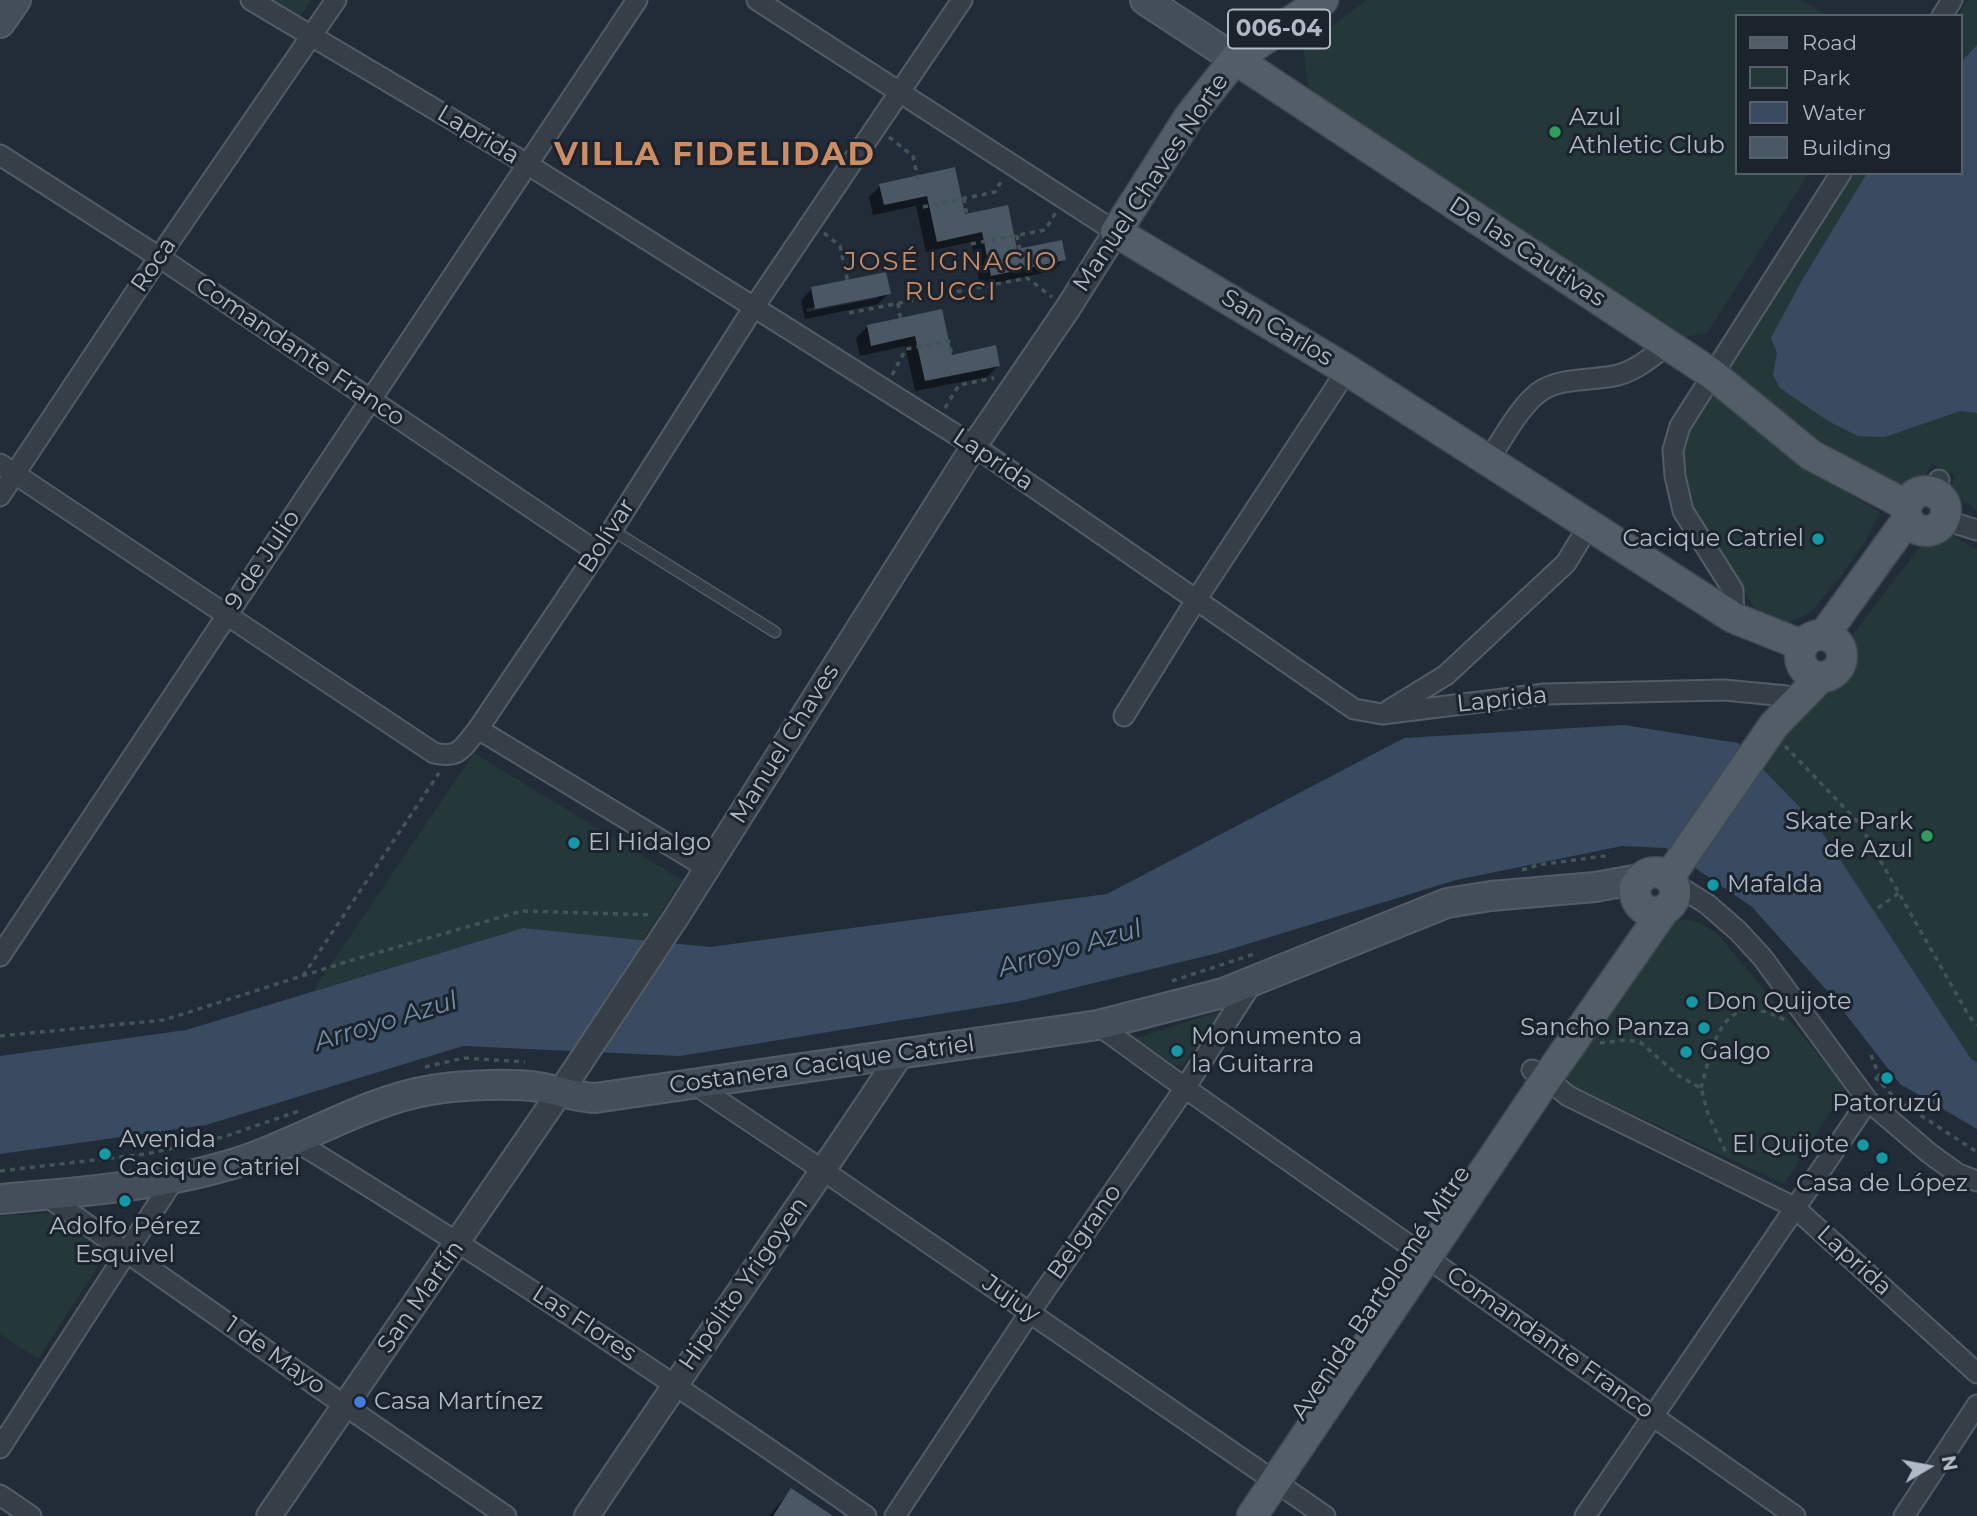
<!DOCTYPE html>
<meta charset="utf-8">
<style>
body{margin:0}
#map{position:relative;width:1977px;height:1516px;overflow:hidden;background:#222c38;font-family:Montserrat,sans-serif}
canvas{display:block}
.legend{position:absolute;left:1735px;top:14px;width:228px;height:161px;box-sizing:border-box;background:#1b232d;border:2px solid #575f6a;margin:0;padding:9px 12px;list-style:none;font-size:21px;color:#b0b9c5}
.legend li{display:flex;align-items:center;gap:14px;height:35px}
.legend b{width:35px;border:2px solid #575f6a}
.north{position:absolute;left:1893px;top:1432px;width:70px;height:70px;-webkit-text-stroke:5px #1b232d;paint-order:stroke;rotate:80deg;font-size:19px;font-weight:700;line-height:28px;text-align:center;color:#b0b9c5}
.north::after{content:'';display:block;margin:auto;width:24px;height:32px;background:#b0b9c5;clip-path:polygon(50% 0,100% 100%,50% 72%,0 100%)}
</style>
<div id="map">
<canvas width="1977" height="1516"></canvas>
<ul class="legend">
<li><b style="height:9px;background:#535d68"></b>Road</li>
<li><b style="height:19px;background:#243839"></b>Park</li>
<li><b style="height:19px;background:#384b61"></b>Water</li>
<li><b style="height:19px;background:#4a5764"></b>Building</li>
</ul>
<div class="north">N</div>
</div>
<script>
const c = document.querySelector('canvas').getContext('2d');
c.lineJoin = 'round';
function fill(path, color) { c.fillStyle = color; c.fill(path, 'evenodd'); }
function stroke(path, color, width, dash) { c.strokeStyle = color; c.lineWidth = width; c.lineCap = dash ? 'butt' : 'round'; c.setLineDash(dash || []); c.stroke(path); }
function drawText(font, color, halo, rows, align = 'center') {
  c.font = font + ' Montserrat,sans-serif'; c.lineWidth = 6; c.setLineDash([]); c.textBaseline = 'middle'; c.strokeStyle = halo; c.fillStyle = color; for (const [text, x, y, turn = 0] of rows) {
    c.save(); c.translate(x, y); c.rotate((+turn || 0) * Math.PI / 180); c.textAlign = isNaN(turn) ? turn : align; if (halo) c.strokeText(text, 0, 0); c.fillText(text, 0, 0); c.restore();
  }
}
fill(new Path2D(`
 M269,0H311L299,18Z
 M1367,0H1800L1829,16H1737V173H1809L1707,333L1684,337L1309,91L1303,49Z
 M1968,0H1977V511L1951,490L1954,475L1932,463L1925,475L1899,487L1802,430L1723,368L1850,173H1961V16H1958Z
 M1710,390L1805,466L1880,513L1866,540L1841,576L1811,612L1783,625L1759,613L1699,526L1680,484L1678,456Z
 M1951,535L1977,550V1062L1971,1060L1818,826L1763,768L1804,706L1828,692L1846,672V644L1922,544Z
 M474,753L682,880L643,940L523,928L313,991Z
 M1684,919L1700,923L1717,933L1846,1088L1784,1184L1575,1087L1561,1071L1668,921Z
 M1224,1010L1183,1065H1174L1134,1039Z
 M51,1213L108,1251L38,1359L0,1334V1216Z`), '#243839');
fill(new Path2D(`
 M1977,45V413L1960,411L1885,437L1858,436L1828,421L1780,388L1773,375L1777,353L1771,338L1801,282L1867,173H1961V62Z
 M1624,725L1738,743L1818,826L1971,1059L1977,1062V1129L1900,1084L1830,994L1752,907L1666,848L1622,846L1456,880L1218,953L1020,1001L680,1056L463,1046L206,1125L0,1154V1056L186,1030L523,928L710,947L1107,894L1404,738Z`), '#384b61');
fill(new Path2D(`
 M954,169L964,216L1015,251L1064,260L1053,271L980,286L971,242L926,252L916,206L873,215L869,197L880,186Z
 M812,289L889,293L878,304L805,319L801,300ZM878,294V298L807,312L806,309Z
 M941,311L950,357L999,365L987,377L915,391L905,346L860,356L856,338L867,327Z
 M791,1490L830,1516H769Z`), '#0007');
fill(new Path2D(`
 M955,167L965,214L1008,205L1017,249L1062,240L1066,260L991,276L982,232L937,242L927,196L884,205L879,184Z
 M886,272L891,294L815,309L811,287Z
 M942,309L952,355L996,345L1000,366L925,381L915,336L871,346L867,325Z
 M791,1488L833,1516H773Z`), '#4a5764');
const service = new Path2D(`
 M612,530L775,632`);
const minor = new Path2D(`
 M251,0L527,164L974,446L1354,709L1382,714L1544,694L1724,690L1787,696
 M757,0L1116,232
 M1942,16L1952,0
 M0,155L159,257L597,552
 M1488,461C1502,440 1523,400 1544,389C1566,377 1594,381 1618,375C1637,370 1653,356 1668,344
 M0,464L434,753C460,759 463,747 478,729L612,530L754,307L962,0
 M1933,492L1939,480
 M0,496L159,257L336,0
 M1944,520L1977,530
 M1734,618L1733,590L1683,511L1675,476L1673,450L1680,426L1841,173
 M1389,710L1446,675L1566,563L1589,525
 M1124,716L1196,600L1347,370
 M478,729L707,868
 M1673,883L1707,904L1738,931L1762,957L1868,1101L1929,1153L1958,1174L1977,1181
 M0,956L637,0
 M1098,1025L1185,1088L1795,1516
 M1532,1070L1547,1078L1568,1096L1794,1207L1977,1373
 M694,1084L824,1171L1325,1516
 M295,1141C490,1260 679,1386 866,1516
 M45,1195L344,1405L506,1516
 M0,1448L174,1179
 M0,1495L31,1516
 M895,1516L1030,1312L1185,1088L1252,983
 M1585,1516L1868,1101
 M1904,1516L1977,1405`);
const tertiary = new Path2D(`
 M269,1516L571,1076L677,916L974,446L1068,308L1116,232
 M587,1516C690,1360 800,1208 902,1052`);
const secondary = new Path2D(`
 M1145,0L1235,59
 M0,23L16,0
 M0,1199C81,1192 165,1186 242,1161C304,1140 368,1100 431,1090C458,1085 511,1083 538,1087C557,1090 575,1097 595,1098L1098,1025L1223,993L1447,903L1491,896L1595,887L1639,879`);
const primary = new Path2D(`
 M1323,0L1235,59L1189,117L1116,232L1347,370L1734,618L1802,645
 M1235,59L1712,374L1811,455L1906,505
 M1906 511a20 20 0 1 1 40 0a20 20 0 1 1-40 0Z
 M1800 656a21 21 0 1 1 42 0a21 21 0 1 1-42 0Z
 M1824,635L1907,520
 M1669,877L1774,725L1820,678
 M1252,1516L1547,1078L1664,910C1695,890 1654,851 1635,887C1634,905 1647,917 1664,910`);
stroke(service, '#535c66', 13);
stroke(minor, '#535c66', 23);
stroke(tertiary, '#535c66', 28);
stroke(secondary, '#535c66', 32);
stroke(primary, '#3f4752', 33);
stroke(new Path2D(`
 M889,137L913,156L918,179
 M964,198L967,216
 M923,207L995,192L1003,178
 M824,233L840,246L848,283
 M1017,235L1020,252
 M971,244L1045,230L1056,212
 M898,303L901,322
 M849,313L1027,278L1052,297
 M892,375L906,349L949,341L952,357
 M945,408L959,385L994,378
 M1785,746L1859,823L1969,1016L1977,1025
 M1522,870L1538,865L1604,856V863
 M1878,908L1899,893
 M303,976L439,773
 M1172,981L1254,954
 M0,1036L164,1020L349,961L522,911L653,915
 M1600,1043L1627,1040L1640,1042L1679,1076L1701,1088L1708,1114L1727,1155
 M1871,1055L1883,1086
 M425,1067L464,1058L525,1062
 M1875,1077L1897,1100L1977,1152
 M1701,1088C1714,1041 1722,987 1785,1020
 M0,1171L146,1154L223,1137L299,1111`), '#425556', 3.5, [5, 5]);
stroke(service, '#363e48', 10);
stroke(minor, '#363e48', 19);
stroke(tertiary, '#363e48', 24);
stroke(secondary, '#444e5b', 28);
stroke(primary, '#535d68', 30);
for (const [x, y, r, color] of [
 [1555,132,7,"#2e9e5b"],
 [1818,539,7,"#0f9aa8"],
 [1927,836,7,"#2e9e5b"],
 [574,843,7,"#0f9aa8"],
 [1713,885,7,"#0f9aa8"],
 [1692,1002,7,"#0f9aa8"],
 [1704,1028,7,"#0f9aa8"],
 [1177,1051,7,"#0f9aa8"],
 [1686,1052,7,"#0f9aa8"],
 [1887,1078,7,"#0f9aa8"],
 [1863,1145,7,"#0f9aa8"],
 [105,1154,7,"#0f9aa8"],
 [1882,1158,7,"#0f9aa8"],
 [125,1201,7,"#0f9aa8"],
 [360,1402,7,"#3f7fe0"]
]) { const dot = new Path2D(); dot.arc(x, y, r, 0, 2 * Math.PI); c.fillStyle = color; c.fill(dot); stroke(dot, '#1b232d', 2.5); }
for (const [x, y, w] of [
 [1279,29,102]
]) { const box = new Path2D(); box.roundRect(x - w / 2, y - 19.5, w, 39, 5); c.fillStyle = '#1b232d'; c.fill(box); stroke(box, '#b0b9c5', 2); }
drawText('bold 23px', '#b0b9c5', null, [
 ["006-04",1279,29]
]);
drawText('24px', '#b0b9c5', '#1b232d', [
 ["Azul",1569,118],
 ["Athletic Club",1569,146],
 ["Cacique Catriel",1804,539,"right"],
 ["Skate Park",1913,822,"right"],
 ["de Azul",1913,850,"right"],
 ["El Hidalgo",588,843],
 ["Mafalda",1727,885],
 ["Don Quijote",1706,1002],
 ["Sancho Panza",1690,1028,"right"],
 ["Monumento a",1191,1037],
 ["la Guitarra",1191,1065],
 ["Galgo",1700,1052],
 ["Patoruzú",1887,1104,"center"],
 ["Avenida",119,1140],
 ["Cacique Catriel",119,1168],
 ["El Quijote",1849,1145,"right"],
 ["Casa de López",1882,1184,"center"],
 ["Adolfo Pérez",125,1227,"center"],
 ["Esquivel",125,1255,"center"],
 ["Casa Martínez",374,1402]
], 'left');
drawText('24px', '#b0b9c5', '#1b232d', [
 ["Laprida",478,135,31],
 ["Manuel Chaves Norte",1151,183,-56],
 ["De las Cautivas",1527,252,33],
 ["Roca",154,265,-56],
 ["San Carlos",1277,328,31],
 ["Comandante Franco",300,352,34],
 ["Laprida",993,460,34],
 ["Bolívar",607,536,-57],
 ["9 de Julio",263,560,-56],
 ["Laprida",1502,700,-6],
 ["Manuel Chaves",785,744,-58],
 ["Costanera Cacique Catriel",822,1065,-8],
 ["Belgrano",1085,1232,-55],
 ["Laprida",1854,1261,42],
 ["Hipólito Yrigoyen",744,1284,-55],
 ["Avenida Bartolomé Mitre",1381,1293,-56],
 ["San Martín",421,1297,-55],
 ["Jujuy",1011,1299,35],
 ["Las Flores",584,1324,33],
 ["Comandante Franco",1550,1343,35],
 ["1 de Mayo",275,1356,35]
]);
c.letterSpacing = '2px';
drawText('26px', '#ce8c62', '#1b232d', [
 ["JOSÉ IGNACIO",951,262],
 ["RUCCI",951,292]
]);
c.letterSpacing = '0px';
drawText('italic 26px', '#728ba7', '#1b232d', [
 ["Arroyo Azul",1070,949,-16],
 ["Arroyo Azul",386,1022,-17]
]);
c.letterSpacing = '2px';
drawText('bold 32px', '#ce8c62', '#1b232d', [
 ["VILLA FIDELIDAD",715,156]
]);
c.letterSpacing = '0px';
</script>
